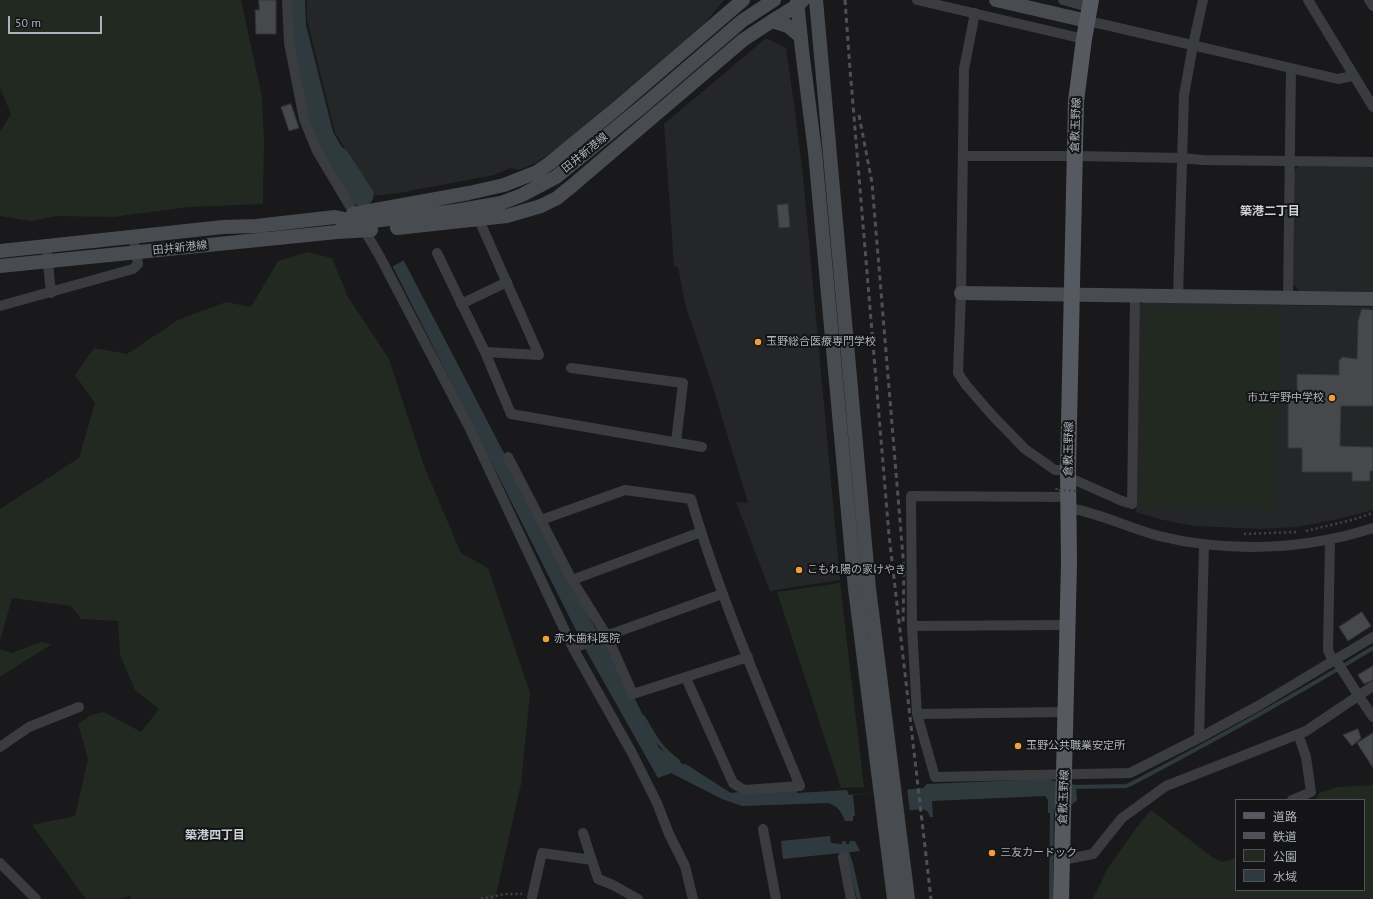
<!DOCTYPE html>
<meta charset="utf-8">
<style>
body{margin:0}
#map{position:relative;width:1373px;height:899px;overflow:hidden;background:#19191b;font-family:"PT Sans","Noto Sans JP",sans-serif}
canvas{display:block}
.legend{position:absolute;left:1235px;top:799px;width:130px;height:92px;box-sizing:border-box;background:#141416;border:1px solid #515358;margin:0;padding:5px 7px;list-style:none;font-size:12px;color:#acb2bb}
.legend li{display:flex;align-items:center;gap:8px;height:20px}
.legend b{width:20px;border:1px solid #515358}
.scale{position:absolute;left:8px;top:16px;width:94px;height:18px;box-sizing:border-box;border:2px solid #acb2bb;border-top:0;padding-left:5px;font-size:12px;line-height:14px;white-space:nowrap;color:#acb2bb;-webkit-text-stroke:3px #141416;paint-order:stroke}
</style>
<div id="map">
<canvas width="1373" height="899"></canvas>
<ul class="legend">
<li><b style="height:5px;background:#56595f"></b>道路</li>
<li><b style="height:5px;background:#4d5055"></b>鉄道</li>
<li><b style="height:11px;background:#212921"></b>公園</li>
<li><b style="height:11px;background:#2f3a3f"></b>水域</li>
</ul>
<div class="scale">50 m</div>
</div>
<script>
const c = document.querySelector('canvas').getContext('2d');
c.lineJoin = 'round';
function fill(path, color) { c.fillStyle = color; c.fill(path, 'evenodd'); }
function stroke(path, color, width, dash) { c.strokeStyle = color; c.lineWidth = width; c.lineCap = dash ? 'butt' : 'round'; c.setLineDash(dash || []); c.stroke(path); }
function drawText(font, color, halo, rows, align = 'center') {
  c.font = font + ' "PT Sans","Noto Sans JP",sans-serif'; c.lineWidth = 4; c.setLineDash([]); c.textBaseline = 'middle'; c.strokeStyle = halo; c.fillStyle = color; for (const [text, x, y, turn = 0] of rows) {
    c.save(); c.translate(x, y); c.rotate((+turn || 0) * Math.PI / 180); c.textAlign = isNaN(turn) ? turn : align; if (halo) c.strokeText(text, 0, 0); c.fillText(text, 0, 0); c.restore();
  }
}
fill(new Path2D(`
 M307,0H724L704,24L563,144L536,163L519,170L511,168L494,175L399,193L372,196L351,157L335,133L307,20Z
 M766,38L786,48L795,112L803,176L840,580L770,591L736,502L748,503L711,381L685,304L678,267L674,266L664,124Z
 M1299,166L1373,167V292L1300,291L1293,284L1294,171Z
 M1143,302L1373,307V510L1338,519L1297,527L1261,529L1195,526L1163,520L1136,512L1138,307Z`), '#252628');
fill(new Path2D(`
 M0,0H241L262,97L264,141L263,204L189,207L113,217L57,216L31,221L0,216V132L11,114L0,88Z
 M307,252L332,258L348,297L389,359L424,466L461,553L488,568L530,693L521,784L495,899H132L130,896L118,899H86L32,825L75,816L88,759L78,724L91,715L104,712L141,732L159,709L135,690L120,655L118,621L81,619L71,606L12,598L0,641V509L79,458L95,403L75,375L94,348L127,354L178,320L226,302L251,307L278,261Z
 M1144,307L1279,310L1276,509L1141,507Z
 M840,583L864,787L841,788L777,592Z
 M40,642L52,644L0,677V649L12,653Z
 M1373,785V899H1093L1108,868L1137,827L1151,810L1212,857L1222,862L1236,858V890H1364V800H1316L1319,793L1338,787Z`), '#212921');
fill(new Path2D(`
 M290,0H305L306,25L333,132L361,180L344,190L318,146L306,115L291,43Z
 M362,187L363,189L366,188L595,628L608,644L659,748L726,793L797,789V793L847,790L849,795L923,788L927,784L1045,779L1076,785L1077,800C1072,807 1063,804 1056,804L1055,810L1053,813H1048V800L1045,796L932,801L933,817H930L928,812L923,809L853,816V821H845C841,811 838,806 828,803L742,806L722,799L671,773L658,778L588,654L393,267L351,198L350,193Z
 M830,836L831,843C838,843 842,845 849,844L850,841H855L860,851L783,859L781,841Z`), '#2f3a3f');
fill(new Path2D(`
 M372,196L406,259L390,268L350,198Z
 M907,789L910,812L855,817L853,795Z`), '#19191b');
stroke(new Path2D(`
 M643,717C654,736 660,748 678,761
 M685,766L730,795
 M1072,787L1126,786L1131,784C1213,741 1294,696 1373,648
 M844,843L851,864L859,899
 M1051,899L1052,808`), '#2f3a3f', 4);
stroke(new Path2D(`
 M338,158L362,195`), '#2f3a3f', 23);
const building = new Path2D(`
 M259,0H276V34H256L255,10H259Z
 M291,104L299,128L289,131L281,107Z
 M788,204L790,227L779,228L777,205Z
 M1362,309L1373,310V406H1341L1340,446L1373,447V471H1370V481H1352V472H1302V448H1288V397H1297V374L1339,375V361L1342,357L1357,359L1358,321Z
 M1362,612L1371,626L1348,641L1339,627Z
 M1373,666V680L1364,684L1358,675Z
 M1358,729L1361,738L1352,746L1343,735Z
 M1373,733V768L1357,743Z`);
fill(building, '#46484b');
stroke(building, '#333437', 1);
stroke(new Path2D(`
 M1306,531L1352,520L1373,513
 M1244,534L1297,532
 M481,899L505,894H522`), '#404347', 2.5, [2, 3]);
stroke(new Path2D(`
 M287,0L289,43L304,119L317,151L379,255L471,431L573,648L632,753L657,803L669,834L685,866L693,899
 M917,0L1084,39
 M1063,0L1089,7
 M1308,0L1373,107
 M1369,0L1373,6
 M975,13L964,69L961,293L958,373L966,385L992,415L1025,449L1055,470H1068
 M1087,21L1106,25L1338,79L1353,76
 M963,156H1075L1182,158L1202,160L1373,162
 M437,253L485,352L539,355L479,220
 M47,254L51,293
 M1178,296L1184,95L1193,45L1203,0
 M1288,298L1291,68
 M461,304L507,282
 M0,306L133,269L138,264L133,237
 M485,352L511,414L702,447
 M571,368L683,383L676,442
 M508,457L572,580L607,636L633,694L748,657
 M1068,477L1122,501L1132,504L1135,296
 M1069,497L911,496L912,626L917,714L935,777L1130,773L1199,738L1258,706L1373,637
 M1069,508C1100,513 1128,528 1159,536C1228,553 1305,550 1373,528
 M541,520L625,490L691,499C720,597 761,691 800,786L744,790L733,783L686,678
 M1330,540L1328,650L1333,662
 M572,580L701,532
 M912,626L1067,625
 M573,648L722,594
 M1336,660L1358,695L1373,717
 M917,714L1066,712
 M1199,738L1204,545
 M0,747L29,727L79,707
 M1292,800L1311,792L1306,757L1298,734
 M763,829L776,899
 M583,833L598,879L613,885L638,899
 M843,857L851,899
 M1062,860L1093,854L1122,818L1166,786L1306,731L1373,686
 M0,863L36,899
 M532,897L542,853L592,860`), '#3a3c40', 10);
stroke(new Path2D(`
 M797,0L802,50L815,152L855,589L894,899
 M816,0L869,588L908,899
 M996,0L1087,21
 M772,21L798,5L803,0
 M353,214L469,193L504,185L537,172L550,163L617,108L743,0
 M397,228L507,216L541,206L557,198L573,185L743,40L772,21L788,26L801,37
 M337,232L371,230
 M0,251L223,227L256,226L335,217L358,222H364L455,211L501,203L522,195L556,177L644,105
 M0,266L337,232L345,228
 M961,293L1373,299`), '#484b50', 14);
stroke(new Path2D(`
 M1061,899L1069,563L1068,470L1076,101L1084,39L1091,0`), '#56595f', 16);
stroke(new Path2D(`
 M845,0L850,69L889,535L931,899
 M859,115L872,183L904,569L903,625`), '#4d5055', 3, [5, 4]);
stroke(new Path2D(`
 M1057,488L1056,490L1078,491`), '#404347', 2.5, [2, 3]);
stroke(new Path2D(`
 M644,105L742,21L774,0`), '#484b50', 14);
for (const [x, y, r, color] of [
 [758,342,4,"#efa03e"],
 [1332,398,4,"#efa03e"],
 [799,570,4,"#efa03e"],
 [546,639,4,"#efa03e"],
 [1018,746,4,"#efa03e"],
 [992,853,4,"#efa03e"]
]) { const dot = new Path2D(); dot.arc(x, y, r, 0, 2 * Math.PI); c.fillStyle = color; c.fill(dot); stroke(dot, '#141416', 1.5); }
drawText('11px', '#acb2bb', '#141416', [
 ["倉敷玉野線",1076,125,-88],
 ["田井新港線",585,153,-39],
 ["田井新港線",180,248,-6],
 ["倉敷玉野線",1069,449,-89],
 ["倉敷玉野線",1064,797,-88]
]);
drawText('11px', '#acb2bb', '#141416', [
 ["玉野総合医療専門学校",766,342],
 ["市立宇野中学校",1324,398,"right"],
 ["こもれ陽の家けやき",807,570],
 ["赤木歯科医院",554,639],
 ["玉野公共職業安定所",1026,746],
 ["三友カードック",1000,853]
], 'left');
drawText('bold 12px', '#cdd1d7', '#141416', [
 ["築港二丁目",1270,212],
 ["築港四丁目",215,836]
]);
</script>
